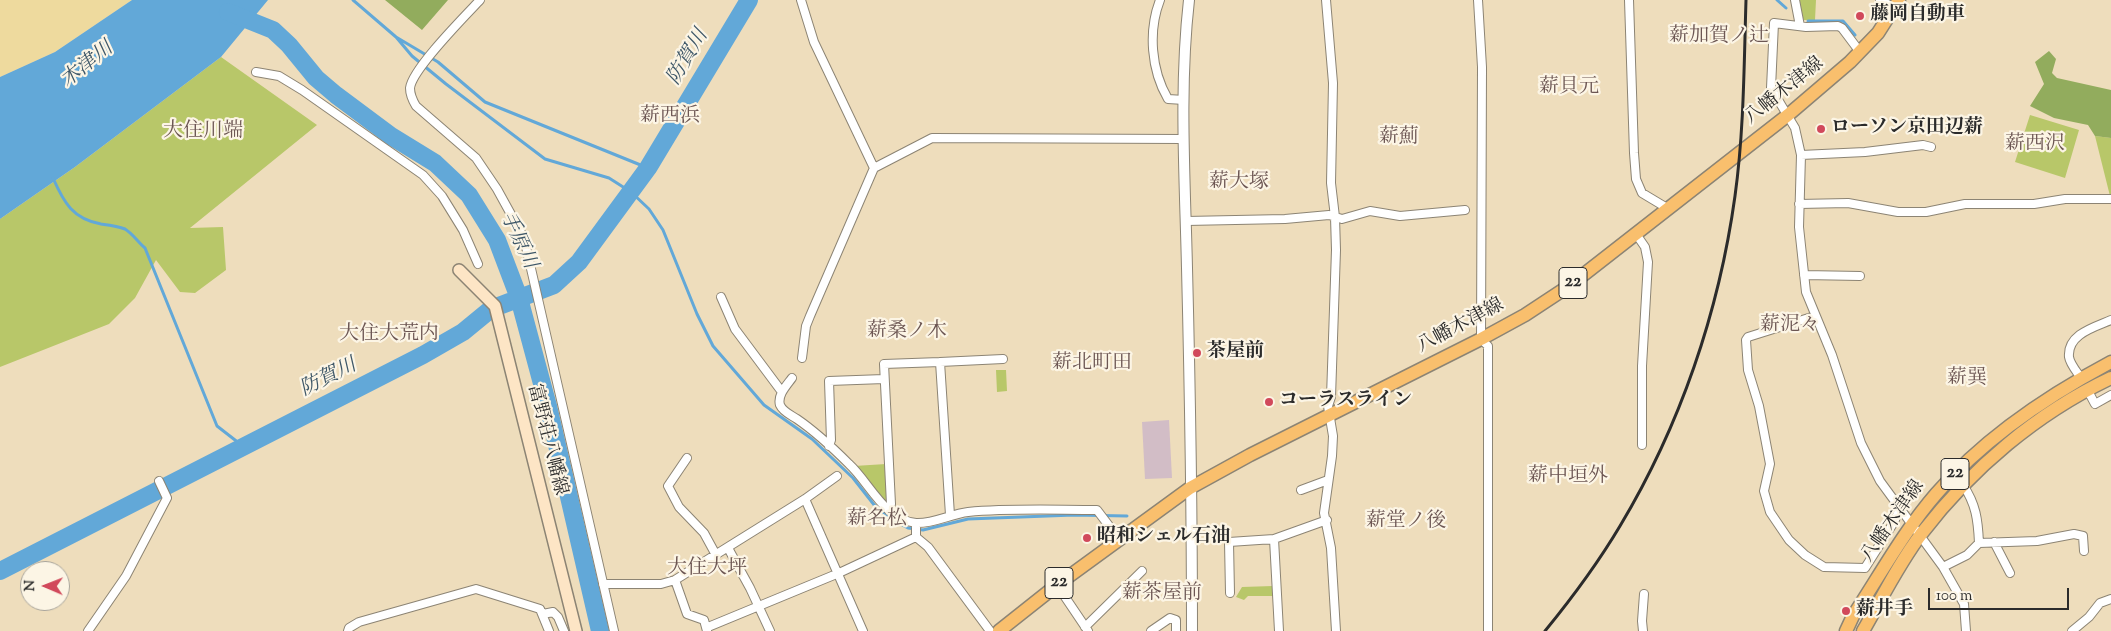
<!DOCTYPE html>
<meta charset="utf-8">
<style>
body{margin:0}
#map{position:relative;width:2111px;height:631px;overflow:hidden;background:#eeddbc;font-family:"Sorts Mill Goudy",serif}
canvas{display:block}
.north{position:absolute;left:20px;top:561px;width:50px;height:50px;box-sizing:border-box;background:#fcf5e5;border:1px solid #a8a49b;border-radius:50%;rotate:271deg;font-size:14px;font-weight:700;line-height:20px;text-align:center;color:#2b2b2b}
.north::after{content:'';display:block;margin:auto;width:18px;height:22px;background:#d1495b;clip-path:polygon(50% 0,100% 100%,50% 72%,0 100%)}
.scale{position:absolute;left:1928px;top:588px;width:141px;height:22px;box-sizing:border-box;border:2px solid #2b2b2b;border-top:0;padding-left:6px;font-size:15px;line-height:18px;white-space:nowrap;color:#2b2b2b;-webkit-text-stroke:4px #fcf5e5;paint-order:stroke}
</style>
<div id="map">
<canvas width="2111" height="631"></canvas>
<div class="north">N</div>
<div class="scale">100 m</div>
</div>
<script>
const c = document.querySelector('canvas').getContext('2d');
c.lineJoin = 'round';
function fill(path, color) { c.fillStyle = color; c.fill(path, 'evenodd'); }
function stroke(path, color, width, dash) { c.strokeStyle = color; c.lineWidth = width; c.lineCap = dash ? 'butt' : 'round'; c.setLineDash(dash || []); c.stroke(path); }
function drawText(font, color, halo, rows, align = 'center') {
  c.font = font + ' "Sorts Mill Goudy","Noto Serif JP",serif'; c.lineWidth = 4.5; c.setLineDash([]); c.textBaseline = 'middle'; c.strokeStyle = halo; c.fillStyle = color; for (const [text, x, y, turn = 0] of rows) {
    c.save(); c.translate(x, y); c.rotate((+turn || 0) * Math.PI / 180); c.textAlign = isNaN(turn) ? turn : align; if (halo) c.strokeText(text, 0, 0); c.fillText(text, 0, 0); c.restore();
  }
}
fill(new Path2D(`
 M1169,420L1172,478L1145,479L1142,422Z`), '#d2bdc6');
fill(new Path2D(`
 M1797,0H1816L1815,20H1804L1800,13Z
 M221,57L317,125L190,228L223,227L226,270L195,293L180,292L156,260L135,298L109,324L0,367V219L75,167Z
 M2030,115L2079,130L2065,178L2015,162Z
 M2095,136L2111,138V196H2110Z
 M996,370H1006L1007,391L997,392Z
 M886,464L889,505H884L854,466Z
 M1273,586L1274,596H1248L1244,600L1236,597L1242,587Z`), '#b8c769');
fill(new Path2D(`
 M385,0H448L422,30Z
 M2049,51L2056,59L2052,73L2057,78L2111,90V138L2095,136L2088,125L2054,118L2030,106L2044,84L2035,62Z`), '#92ac5d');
fill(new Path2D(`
 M0,0H132L55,52L0,77Z`), '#eeda9e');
fill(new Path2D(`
 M132,0H268L221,57L75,167L0,219V77L55,52Z`), '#62a8d8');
stroke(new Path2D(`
 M353,0L396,37L438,62L485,102L648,168
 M1777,0L1786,8
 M1808,21H1843L1855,35
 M396,37L412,56L446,84L545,159L609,178L631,192L649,209L663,230L697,314L713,346L764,405L812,439L853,478L875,506L895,521L908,528L923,530L968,519L1074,515L1127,516
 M53,178C64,203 73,219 101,224C109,225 118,226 125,229C133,234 138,242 145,248L217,426L244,447`), '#62a8d8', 3);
stroke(new Path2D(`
 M228,12L273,30L289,45L316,78L336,95L391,136L435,163L469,195L497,240L519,298L548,406L600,631
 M0,571L423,355L463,332L491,309L554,285L579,262L648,168L749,0`), '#62a8d8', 18);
const minor = new Path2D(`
 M480,0C465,16 412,69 410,88C410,95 413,101 416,106L476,158L497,189L524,238L614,631
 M801,0L814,42L874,168
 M1160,0C1148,31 1151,70 1168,99L1184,100
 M1326,0L1333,83L1331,183L1335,217L1336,250L1331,397L1328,406L1333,436L1332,456L1324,513L1331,548L1336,631
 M1478,0L1482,67L1481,339L1488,346V631
 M1629,0L1634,153L1636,179L1642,193L1667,208
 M1795,0L1800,26
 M1880,0L1895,8
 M1860,52L1842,28L1838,26L1806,27L1774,23L1771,88L1795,128L1801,155L1799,227L1806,292L1832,355L1861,443L1880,481L1943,567L1964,604L1966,631
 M256,72L279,76L302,90L423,175L442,196L463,230L478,264
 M1801,155L1865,152L1923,145L1931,147
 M1799,204L1848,203L1898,212H1926L1965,204H2034L2065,199H2111
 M1186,221L1285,219L1329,215L1342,219L1370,211L1400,216L1465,210
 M1636,234L1645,247L1648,262L1642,366V445
 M1804,275L1860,276
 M721,297L735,329L782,392
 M1815,316L1748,337L1746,340L1748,370L1759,406L1770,464L1764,491L1770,512L1789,540L1805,555L1824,567L1865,568L1894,522L1900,508
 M802,358L806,326L810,316L874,168L932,138L1184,139
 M940,362L1003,359
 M792,378C787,385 777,395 780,405C783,412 791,415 797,419C816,432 833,448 849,464C869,482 884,520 916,523C933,524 951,514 968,512C1011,508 1054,510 1097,510L1119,539
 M2081,378C2077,372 2070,364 2069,357C2067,334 2095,327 2111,320
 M2087,389L2095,404L2111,395
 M829,446L831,440L829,381L884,379
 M687,458L668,486L679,507L704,533L716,555
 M1301,490L1328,480
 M805,499L863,631
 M889,510L891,504L884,364L940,362L950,515
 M916,523V537L928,547L990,631
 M1274,539L1279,631
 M1994,542L2010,573
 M1979,543L2037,541L2074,534L2083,536L2084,551
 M728,548L750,588L770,631
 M1943,567L1967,555L1979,543C1978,520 1976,504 1963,485
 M675,580L687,614L704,620L707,631
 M603,584H661L675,580L805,499L837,476
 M1057,585L1088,631
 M1230,593L1229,542L1274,539L1327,520
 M543,614L553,612L558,617L564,631
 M708,627L839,573L916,537
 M1085,627L1142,571
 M88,631L126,576L167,498L159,481
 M348,631L349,628L359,622L476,589L540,609L549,631
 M1151,631L1170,618L1176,620V631
 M1643,631L1642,621L1644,594
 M2072,631L2089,617L2100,603L2111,599`);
const tertiary = new Path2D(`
 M1189,0C1179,88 1185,179 1187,268C1190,389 1192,510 1192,631`);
const secondary = new Path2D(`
 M459,270L495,306L576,631`);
const primary = new Path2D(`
 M999,631L1057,585L1190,488L1250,455L1481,339L1525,315L1569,286L1788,115L1850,62L1878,33L1899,0
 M1846,631L1853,616C1880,575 1904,531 1936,494C1982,440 2049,395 2111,362
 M1863,631C1882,598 1899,563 1922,533C1972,468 2037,413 2111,378`);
stroke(minor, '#8c8474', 10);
stroke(tertiary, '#8c8474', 12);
stroke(secondary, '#8c8474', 14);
stroke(primary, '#8c8474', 15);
stroke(minor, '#fff', 8);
stroke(tertiary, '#fff', 10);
stroke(secondary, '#fde5c5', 11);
stroke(primary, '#f9bf6d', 12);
stroke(new Path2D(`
 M1545,631C1572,598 1598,563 1620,526C1680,426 1719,312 1735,196C1744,131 1744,65 1746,0`), '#2b2b2b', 3);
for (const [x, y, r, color] of [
 [1860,16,5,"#d1495b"],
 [1821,129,5,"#d1495b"],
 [1197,353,5,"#d1495b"],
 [1269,402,5,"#d1495b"],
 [1087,538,5,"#d1495b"],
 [1846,611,5,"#d1495b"]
]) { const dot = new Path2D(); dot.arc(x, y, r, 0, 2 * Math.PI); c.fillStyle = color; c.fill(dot); stroke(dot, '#fcf5e5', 2); }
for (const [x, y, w] of [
 [1573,283,28],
 [1955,474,28],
 [1059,583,28]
]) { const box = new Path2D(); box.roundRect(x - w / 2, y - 15.5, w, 31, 4); c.fillStyle = '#fcf5e5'; c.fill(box); stroke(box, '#2b2b2b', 1); }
drawText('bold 18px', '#2b2b2b', null, [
 ["22",1573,283],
 ["22",1955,474],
 ["22",1059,583]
]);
drawText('bold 19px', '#2b2b2b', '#fcf5e5', [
 ["藤岡自動車",1870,16],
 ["ローソン京田辺薪",1831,129],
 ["茶屋前",1207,353],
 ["コーラスライン",1279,402],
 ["昭和シェル石油",1097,538],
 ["薪井手",1856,611]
], 'left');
drawText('19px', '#2b2b2b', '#fcf5e5', [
 ["八幡木津線",1785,92,-39],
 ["八幡木津線",1461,327,-28],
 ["富野荘八幡線",546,440,76],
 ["八幡木津線",1894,522,-55]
]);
drawText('20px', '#6c5653', '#fcf5e5', [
 ["薪加賀ノ辻",1719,38],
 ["薪貝元",1569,89],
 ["薪西浜",670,118],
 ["大住川端",203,133],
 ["薪薊",1399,139],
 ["薪西沢",2035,146],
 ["薪大塚",1239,184],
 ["薪泥々",1790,327],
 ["薪桑ノ木",907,333],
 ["大住大荒内",389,336],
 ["薪北町田",1092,365],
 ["薪巽",1967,380],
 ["薪中垣外",1568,478],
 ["薪名松",877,521],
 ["薪堂ノ後",1406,523],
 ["大住大坪",707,570],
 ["薪茶屋前",1162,595]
]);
drawText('italic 20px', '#3e5768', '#fcf5e5', [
 ["防賀川",689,58,-59],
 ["木津川",88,66,-39],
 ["手原川",517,241,65],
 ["防賀川",329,379,-27]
]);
</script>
